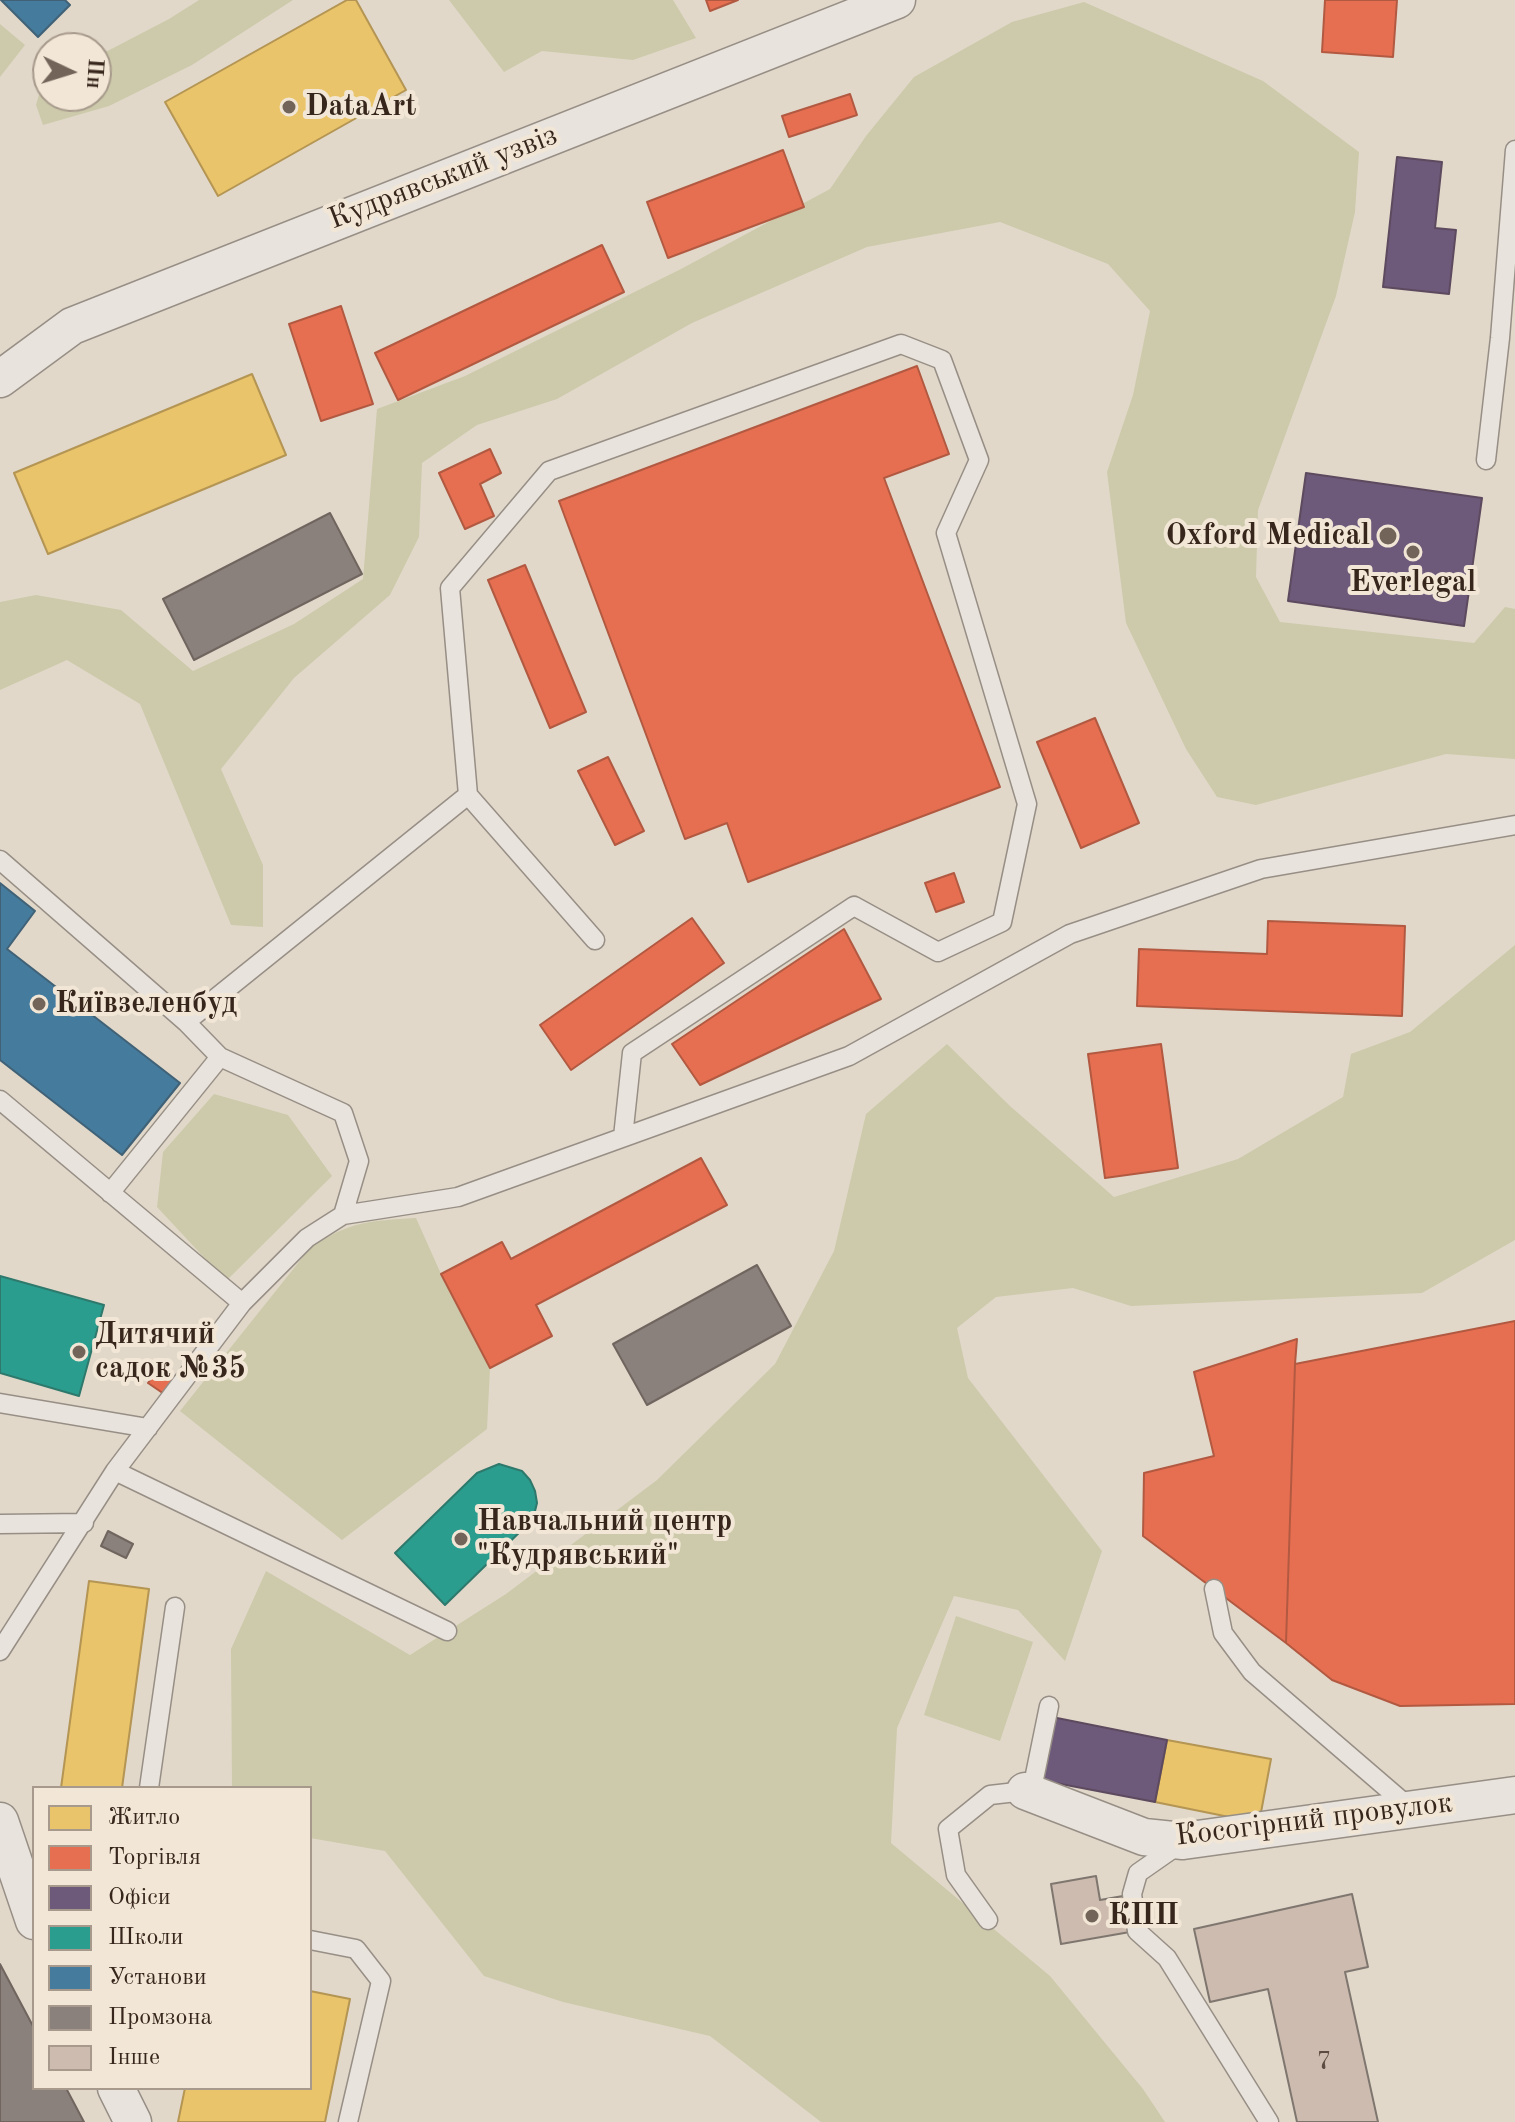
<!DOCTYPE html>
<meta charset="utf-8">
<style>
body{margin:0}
#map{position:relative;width:1515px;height:2122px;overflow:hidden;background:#e1d8ca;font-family:"Old Standard TT",serif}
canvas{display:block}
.legend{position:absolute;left:32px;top:1786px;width:280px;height:304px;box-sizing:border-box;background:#f2e7d6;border:2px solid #a79a8c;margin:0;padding:10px 14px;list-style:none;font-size:24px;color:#37261c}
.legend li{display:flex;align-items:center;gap:16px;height:40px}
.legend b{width:40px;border:2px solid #a79a8c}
.north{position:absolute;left:32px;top:32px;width:80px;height:80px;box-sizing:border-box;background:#f2e7d6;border:2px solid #a79a8c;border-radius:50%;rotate:94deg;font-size:22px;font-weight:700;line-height:32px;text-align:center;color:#37261c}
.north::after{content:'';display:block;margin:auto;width:28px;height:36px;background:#726459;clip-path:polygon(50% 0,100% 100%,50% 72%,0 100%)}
</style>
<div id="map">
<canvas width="1515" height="2122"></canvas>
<ul class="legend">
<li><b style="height:22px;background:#e9c46a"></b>Житло</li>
<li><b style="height:22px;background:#e76f51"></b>Торгівля</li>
<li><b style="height:22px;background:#6d597a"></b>Офіси</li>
<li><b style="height:22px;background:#2a9d8f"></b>Школи</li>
<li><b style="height:22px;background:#457b9d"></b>Установи</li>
<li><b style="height:22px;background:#8a817c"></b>Промзона</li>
<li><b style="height:22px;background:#ccbbae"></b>Інше</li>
</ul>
<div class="north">Пн</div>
</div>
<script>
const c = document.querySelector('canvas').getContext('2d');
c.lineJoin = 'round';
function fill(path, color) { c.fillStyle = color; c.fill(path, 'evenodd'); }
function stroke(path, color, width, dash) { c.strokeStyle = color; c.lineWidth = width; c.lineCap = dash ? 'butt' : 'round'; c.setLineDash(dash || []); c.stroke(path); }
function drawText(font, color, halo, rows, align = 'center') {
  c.font = font + ' "Old Standard TT",serif'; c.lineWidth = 8; c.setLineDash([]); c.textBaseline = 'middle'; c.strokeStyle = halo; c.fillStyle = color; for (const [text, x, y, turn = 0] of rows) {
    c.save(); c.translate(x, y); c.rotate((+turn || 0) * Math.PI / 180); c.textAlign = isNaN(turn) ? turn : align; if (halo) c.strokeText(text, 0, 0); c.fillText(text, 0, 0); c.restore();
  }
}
fill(new Path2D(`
 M199,0H293L192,65L109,106L43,125L36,105L42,84L48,81V96H96V57L169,19Z
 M449,0H673L696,38L633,60L542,51L504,72Z
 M1084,2L1263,81L1359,152L1355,212L1336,296L1258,510L1256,577L1280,622L1474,643L1505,607L1515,609V759L1446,754L1256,805L1217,797L1186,749L1126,623L1107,472L1133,395L1150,311L1108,264L1000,222L867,247L692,323L557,399L477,425L422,463L419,537L390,595L294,678L221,769L263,865V927L231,925L140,704L67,660L0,690V602L36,595L121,610L193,671L294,624L363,579L377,409L465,376L681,269L830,189L866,136L914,77L1012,22Z
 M0,24L25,45L0,77Z
 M1515,945V1240L1422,1293L1131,1306L1073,1288L996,1297L957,1328L968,1378L1102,1551L1065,1661L1018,1610L954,1596L897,1728L891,1843L1050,1976L1143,2089L1165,2122H821L710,2036L563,2002L484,1976L385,1851L310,1838V1788H232L231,1649L266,1571L410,1655L506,1594L657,1480L775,1364L834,1251L866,1114L947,1044L1010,1106L1114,1197L1238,1159L1343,1097L1351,1054L1410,1032Z
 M214,1094L288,1115L332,1176L226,1281L157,1207L163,1152Z
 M416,1218L441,1274L490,1368L487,1429L342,1540L180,1411L310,1248C350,1221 369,1221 416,1218Z
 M956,1616L1033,1642L1000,1741L924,1715Z`), '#cccaaa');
const homes = new Path2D(`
 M347,0H356L406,90L218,196L165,102Z
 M252,374L286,455L48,554L14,473Z
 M89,1581L149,1589L122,1788H61Z
 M1167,1740L1271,1759L1259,1823L1155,1802Z
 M310,1991L350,1999L325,2122H178L185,2088H310Z`);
fill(homes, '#e9c46a');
stroke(homes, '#b49553', 2);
const shops = new Path2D(`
 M706,0H738L710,11Z
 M1325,0H1397L1393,57L1322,52Z
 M850,94L857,115L789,137L782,116Z
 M783,150L804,207L668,258L647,202Z
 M602,245L624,292L398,400L375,353Z
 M341,306L373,404L321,421L289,324Z
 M917,366L949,454L884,478L1000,787L748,882L727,823L685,839L559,501Z
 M490,449L501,473L480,484L494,516L465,529L439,473Z
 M525,565L586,712L550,728L488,580Z
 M1095,718L1139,823L1081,848L1037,742Z
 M608,757L644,831L615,845L578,771Z
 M954,873L964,902L936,912L925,883Z
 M692,918L724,963L571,1070L540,1025Z
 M1268,921L1405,926L1402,1016L1137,1006L1139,949L1267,954Z
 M844,929L881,999L700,1085L672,1044Z
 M1161,1044L1178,1168L1105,1178L1088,1054Z
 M701,1158L727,1205L536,1305L552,1336L490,1368L441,1274L502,1242L511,1259Z
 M1515,1321V1704L1400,1706L1332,1680L1286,1643L1295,1364Z
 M1297,1339L1295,1364L1286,1643L1143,1536L1144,1473L1214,1456L1194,1372Z
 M158,1369L177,1382L167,1396L148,1383Z`);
fill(shops, '#e76f51');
stroke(shops, '#b25941', 2);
const offices = new Path2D(`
 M1397,157L1442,162L1435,228L1456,230L1449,294L1383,287Z
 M1306,473L1482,498L1464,626L1288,601Z
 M1052,1717L1167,1740L1155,1802L1040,1780Z`);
fill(offices, '#6d597a');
stroke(offices, '#5d4a5e', 2);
const schools = new Path2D(`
 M0,1276L104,1305L79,1396L0,1373Z
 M499,1464L522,1471L530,1480L535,1491L537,1503L534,1515L527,1525L445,1605L395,1553L477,1473Z`);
fill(schools, '#2a9d8f');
stroke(schools, '#2e796c', 2);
const public = new Path2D(`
 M1,0H65L70,5L38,37Z
 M0,883L35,911L7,949L180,1083L122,1155L0,1060Z`);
fill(public, '#457b9d');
stroke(public, '#416276', 2);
const industry = new Path2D(`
 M330,513L362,574L194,660L163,599Z
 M757,1265L791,1326L647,1405L613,1344Z
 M108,1531L133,1544L126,1558L101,1546Z
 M0,1964L34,2028V2088H66L84,2122H0Z`);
fill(industry, '#8a817c');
stroke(industry, '#71665f', 2);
const building = new Path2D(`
 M1096,1876L1100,1900L1123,1896L1130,1932L1061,1944L1051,1884Z
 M1352,1894L1368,1967L1345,1972L1378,2122H1297L1268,1989L1210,2002L1194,1929Z`);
fill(building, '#ccbbae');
stroke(building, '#7f776f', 2);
const lane = new Path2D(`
 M1486,460L1500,338L1515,150
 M0,860L186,1022L220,1057L343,1113L359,1161L343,1215
 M595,940L468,795L450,588L549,471L901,344L942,360L979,460L946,533L1027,804L1002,922L938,952L854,906L632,1053L623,1137
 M186,1022L468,795
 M0,1100L242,1303
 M110,1193L220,1057
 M0,1403L148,1428
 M115,1471L447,1631
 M0,1524L84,1523
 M1214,1589L1223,1633L1252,1672L1410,1808
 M0,1651L115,1471L242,1303L307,1238L343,1215L458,1197L849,1056L1070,934L1261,869L1515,825
 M149,1788L175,1607
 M1031,1794L1049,1706
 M1181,1843L1138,1873L1132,1894L1137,1931L1167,1958L1269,2122
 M988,1920L956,1875L948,1829L990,1795L1025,1791
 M310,1940L356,1949L381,1981L348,2122`);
const street = new Path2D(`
 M0,379L72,326L897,0
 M1025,1791L1144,1837L1183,1841L1515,1795
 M0,1821L34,1921
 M116,2088L133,2122`);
stroke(lane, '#978f86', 21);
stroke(street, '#978f86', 39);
stroke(lane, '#e8e3dc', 18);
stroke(street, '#e8e3dc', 36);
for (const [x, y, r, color] of [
 [289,107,8,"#726459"],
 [1388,536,10,"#726459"],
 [1413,552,8,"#726459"],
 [39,1004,8,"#726459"],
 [79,1352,8,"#726459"],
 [461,1539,8,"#726459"],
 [1092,1916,8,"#726459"]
]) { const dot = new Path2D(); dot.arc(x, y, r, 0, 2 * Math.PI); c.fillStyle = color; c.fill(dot); stroke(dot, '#f2e7d6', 3); }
drawText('26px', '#5c4b40', null, [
 ["7",1324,2062]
]);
drawText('bold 30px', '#37261c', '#f2e7d6', [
 ["DataArt",305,107],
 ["Oxford Medical",1370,536,"right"],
 ["Everlegal",1413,583,"center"],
 ["Київзеленбуд",55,1004],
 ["Дитячий",95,1335],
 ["садок №35",95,1369],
 ["Навчальний центр",477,1522],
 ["\"Кудрявський\"",477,1556],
 ["КПП",1108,1916]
], 'left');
drawText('30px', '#37261c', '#f2e7d6', [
 ["Кудрявський узвіз",443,178,-21],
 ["Косогірний провулок",1314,1820,-7]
]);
</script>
